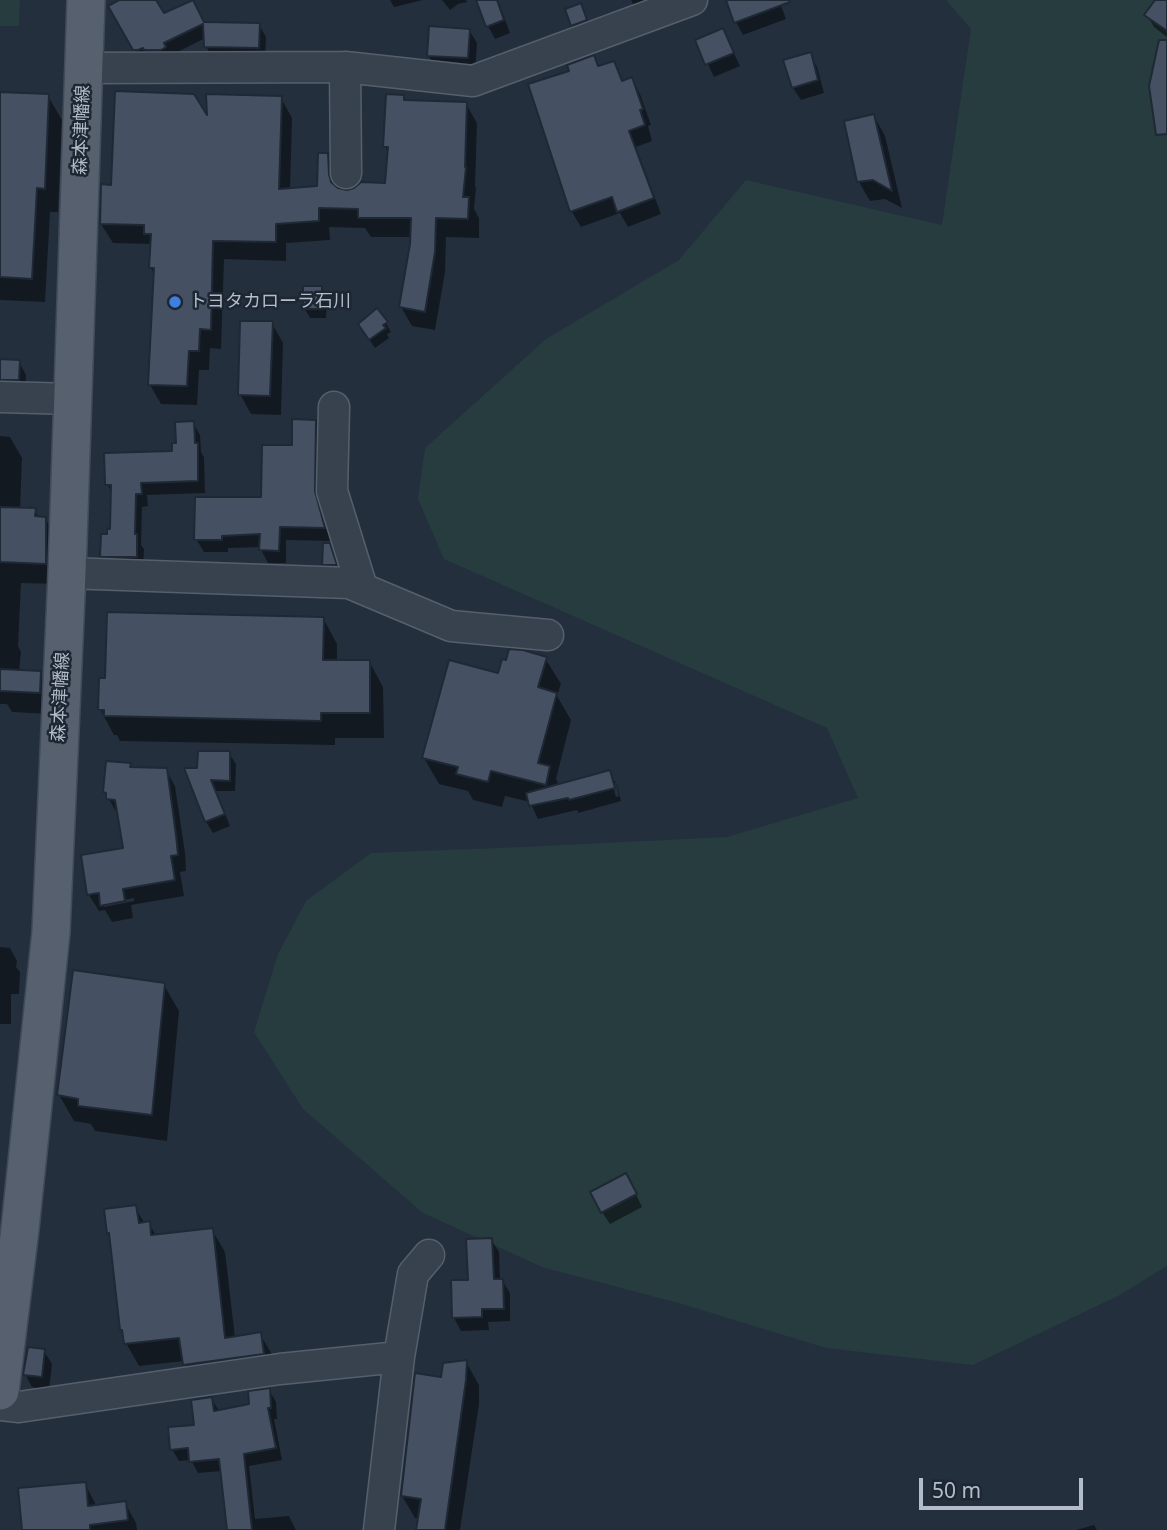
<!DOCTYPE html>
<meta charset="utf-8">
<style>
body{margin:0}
#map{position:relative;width:1167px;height:1530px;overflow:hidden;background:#242f3e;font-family:"Noto Sans",sans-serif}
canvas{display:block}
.scale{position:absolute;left:919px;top:1478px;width:164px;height:32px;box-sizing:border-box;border:4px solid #b4bcc9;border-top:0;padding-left:9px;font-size:21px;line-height:24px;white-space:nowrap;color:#b4bcc9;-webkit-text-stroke:5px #1d2633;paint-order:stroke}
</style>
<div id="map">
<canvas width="1167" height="1530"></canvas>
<div class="scale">50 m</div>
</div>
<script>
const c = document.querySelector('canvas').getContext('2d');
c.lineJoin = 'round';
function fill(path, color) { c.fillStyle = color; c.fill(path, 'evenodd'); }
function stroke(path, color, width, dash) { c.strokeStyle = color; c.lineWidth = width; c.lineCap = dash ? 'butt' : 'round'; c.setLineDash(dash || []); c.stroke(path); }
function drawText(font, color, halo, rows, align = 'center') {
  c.font = font + ' "Noto Sans","Noto Sans JP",sans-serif'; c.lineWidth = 5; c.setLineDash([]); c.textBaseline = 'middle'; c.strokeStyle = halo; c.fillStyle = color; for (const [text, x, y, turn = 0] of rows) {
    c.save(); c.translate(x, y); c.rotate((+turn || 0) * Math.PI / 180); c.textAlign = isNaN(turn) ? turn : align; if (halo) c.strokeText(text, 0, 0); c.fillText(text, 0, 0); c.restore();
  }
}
fill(new Path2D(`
 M0,0H20L19,26H0Z
 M946,0H1167V1266L1118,1296L973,1365L826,1348L682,1304L542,1267L423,1213L303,1109L254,1032L278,954L306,901L371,853L523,847L727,837L858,798L827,728L444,559L418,499L425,448L546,339L679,260L746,180L942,225L971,29Z`), '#263c3f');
fill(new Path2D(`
 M123,0H139L163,16L204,24L259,25L266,37L265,60L213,59L206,46L205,38L170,56L142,62L110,7Z
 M390,0H423L394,7Z
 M442,0H466L467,2L458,4L450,10Z
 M478,0H498L510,33L495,39L488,26Z
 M631,0H682L639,15Z
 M733,0H779L786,19L743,35L736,22Z
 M1157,0H1167V37L1154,27L1147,15Z
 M580,5L587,18L593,33L580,38L572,25Z
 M469,30L477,43L475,71L436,68L428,55Z
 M723,31L740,66L714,77L697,41Z
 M810,54L817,67L824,93L801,100L793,88Z
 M593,57L600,68L614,63L624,82L631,79L640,94L651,125L648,126L652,141L636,147L661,214L628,227L620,213L581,227L572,212L530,85L571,72Z
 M0,94L48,96L62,120L58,212H50L45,302L0,300Z
 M403,97L406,102L466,104L477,123L475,186L476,188L474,209L479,218V238L446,237L445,272L435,330L412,326L401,307L412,237H371L365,228L329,227L330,240L286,243V261L224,259L221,349L210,348L209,370H199L197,405L161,404L150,385L155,276L151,268L152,244L113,243L101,224L113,186L209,122L281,98L292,118L290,190L319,188L327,155L338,174L339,190L347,192L386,185L389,153L385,147Z
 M874,116L885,136L902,208L885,199L870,201L859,182Z
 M321,287L327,297L326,318H310L305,309Z
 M272,323L283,343L281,415L251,414L240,394Z
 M386,323L391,332L387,334L389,338L375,348L365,333Z
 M0,361L19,362L26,375L25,392L0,395Z
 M315,422L323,434L321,505L331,541L286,540V563H268L261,550V547L228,548V552H204L196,539L263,499Z
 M193,423L200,435L201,452L204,457L205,493L147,495L148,506L142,507L141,545L144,549L143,569H109L102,556L112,531L113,494L107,484L174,453Z
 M0,436L10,437L22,458L20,510H35L39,518H45L57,539V584L21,583L18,646L21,652L19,672L40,673L52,694L51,714L12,712L7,704H0Z
 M332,551L338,570H328L324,564Z
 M323,618L337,644V661H369L383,687L384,738H335V745L120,741L117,735H114L100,709Z
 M545,658L561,684L557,696L571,720L556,779L559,785L609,772L617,785L621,801L578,813L577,810L538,819L530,802L505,796L502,807L473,800L468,791L439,784L424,758L499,675ZM612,783H616L619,796L616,797Z
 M229,753L236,764L235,791H216L230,826L213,833L206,822L187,770H199Z
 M130,764L132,769L166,770L175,786L185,853L186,871L180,872L184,896L131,905L133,918L112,922L105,910L99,911L89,895L83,856L125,849L118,815L105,792ZM134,898V901L104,907V904Z
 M0,947L10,948L17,961L16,967L20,972L19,994H11V1024H0Z
 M164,985L179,1011L167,1141L95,1131L91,1124L74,1121L59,1095Z
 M633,1188L642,1207L610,1224L602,1212Z
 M135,1207L145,1224L149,1223L156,1236L212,1230L225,1252L235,1338L260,1334L273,1356L198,1387L185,1365L184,1361L139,1366L126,1343L122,1330Z
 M491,1239L499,1252L500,1280H502L510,1293V1321L488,1322L489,1330L461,1331L454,1318L470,1281Z
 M44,1351L52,1364L49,1390L32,1387L25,1374Z
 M466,1362L479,1385V1404L460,1530H418L420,1519L415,1518L402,1496L443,1379Z
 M269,1390L276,1402L277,1419H274L282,1460L249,1466L255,1519L289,1516L296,1530H228L222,1471L198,1473L191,1460L179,1461L172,1449L196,1426L211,1398L219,1411L251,1406Z
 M85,1484L97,1507L125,1503L136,1523L137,1530H24Z
 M1094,1525L1097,1530H1076Z`), '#0007');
const building = new Path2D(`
 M119,0H156L164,13L193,0L204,22L260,23L259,48L204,47L203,24L164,43L166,47L161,50H144L143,48L138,50H133L108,6Z
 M476,0H497L504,20L486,27Z
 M726,0H790V2L734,23Z
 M1155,0H1167V31L1144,15Z
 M581,3L587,20L571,26L565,9Z
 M429,26L470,29L468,58L427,56Z
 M723,28L734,53L705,65L695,40Z
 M1159,40H1167V134L1156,135L1149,86Z
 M811,52L818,80L792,88L783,60Z
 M594,55L598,66L614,61L622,81L632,77L643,109L640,110L645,125L629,131L654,198L617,212L612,197L570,212L528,84L569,71L567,65Z
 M115,91L194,94L207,115L206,94L282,96L279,189L317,186L318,153H328L329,174L331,182L338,188L347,190L354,188L361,182L385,183L388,147H383L386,94L404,95V100L467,102L465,167H466L463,197H469L468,219L436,218L435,252L425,312L399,307L410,244L411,218H358V209L319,208V221L276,224V242L213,241L211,330L200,329L199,351H189L187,386L148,385L154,268H149L151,234H144V225L100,224L101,184L111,185Z
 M0,92L49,94L45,189L37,188L32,279L0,277Z
 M874,114L892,191L873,180L857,182L844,121Z
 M303,286H322V309H303Z
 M377,308L388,322L383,325L386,328L369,340L358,324Z
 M240,321H273L270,396L238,395Z
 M0,359L20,360L19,380H0Z
 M292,419L316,420L315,491L325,528L280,527L279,551L259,550L260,534L222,536V540H194L195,497H261L262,445H292Z
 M194,421L195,443H198V481L141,483L142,494H136L135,534H137V557H100L101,534H107V529H110L111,485H105L104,453L172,451V443H176L175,422Z
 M0,507L36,508L35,516L46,517V564L0,562Z
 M323,543H330L337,565H322Z
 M107,612L324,617L323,660H370V713H321V721L104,716V710H98L99,678H105Z
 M509,649L523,650L547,657L538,687L557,693L538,763L550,766L546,785L491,771L488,782L456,774L458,767L422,758L449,660L498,673L502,659L506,660Z
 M0,669L41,671L40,693L0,691Z
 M198,751H230V781L211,780L225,814L205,822L184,768H197Z
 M106,761L131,763L130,767L167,768L176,835L178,855L171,856L175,880L123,889L125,901L100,906L99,893L87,895L81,855L123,848L115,800L106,799V793L103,792Z
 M610,770L615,788L569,800L568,798L529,806L526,793Z
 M73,970L165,983L152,1115L78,1106V1099L57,1095Z
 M626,1173L637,1194L601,1213L590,1192Z
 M136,1205L139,1223L150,1221L151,1235L213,1228L225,1338L261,1332L264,1354L183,1365L179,1338L124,1344L122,1330H120L109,1233L107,1234L104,1209Z
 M492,1238L494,1279H503L504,1309H482V1317L452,1318L451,1280H468L466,1239Z
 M28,1347L45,1349L42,1377L23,1375Z
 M467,1360L466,1380L445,1530H416L421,1499L401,1496L415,1373L441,1377L443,1363Z
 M270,1388L271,1408H268L276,1448L244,1454L252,1530H227L219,1459L189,1462L188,1448L170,1450L168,1427L194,1425L191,1400L212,1397L214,1411L249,1404L248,1391Z
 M86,1482L88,1506L126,1501L128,1520L90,1525V1530H22L18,1488Z`);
fill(building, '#455162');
stroke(building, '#1f2835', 2);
const minor = new Path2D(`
 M345,67L346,173
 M84,68L345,67L473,81L692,0
 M0,397L73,399
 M334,407L332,491L362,588
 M67,573L349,583L451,626L548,635
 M0,1405L19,1407L280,1369L399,1357
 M379,1530L399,1357L413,1274L429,1255`);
const major = new Path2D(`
 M0,1391L20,1229L51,932L67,573L86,0`);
stroke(minor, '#565f6c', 33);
stroke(major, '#414a57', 40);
stroke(minor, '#38414e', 30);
stroke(major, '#56606e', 37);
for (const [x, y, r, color] of [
 [175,302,7,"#3f7fe0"]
]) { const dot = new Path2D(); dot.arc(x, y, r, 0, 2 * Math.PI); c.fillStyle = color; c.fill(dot); stroke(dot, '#1d2633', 2.5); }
drawText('18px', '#b4bcc9', '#1d2633', [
 ["森本津幡線",82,130,-88],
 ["森本津幡線",61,697,-87]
]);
drawText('18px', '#b4bcc9', '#1d2633', [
 ["トヨタカローラ石川",189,302]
], 'left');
</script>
